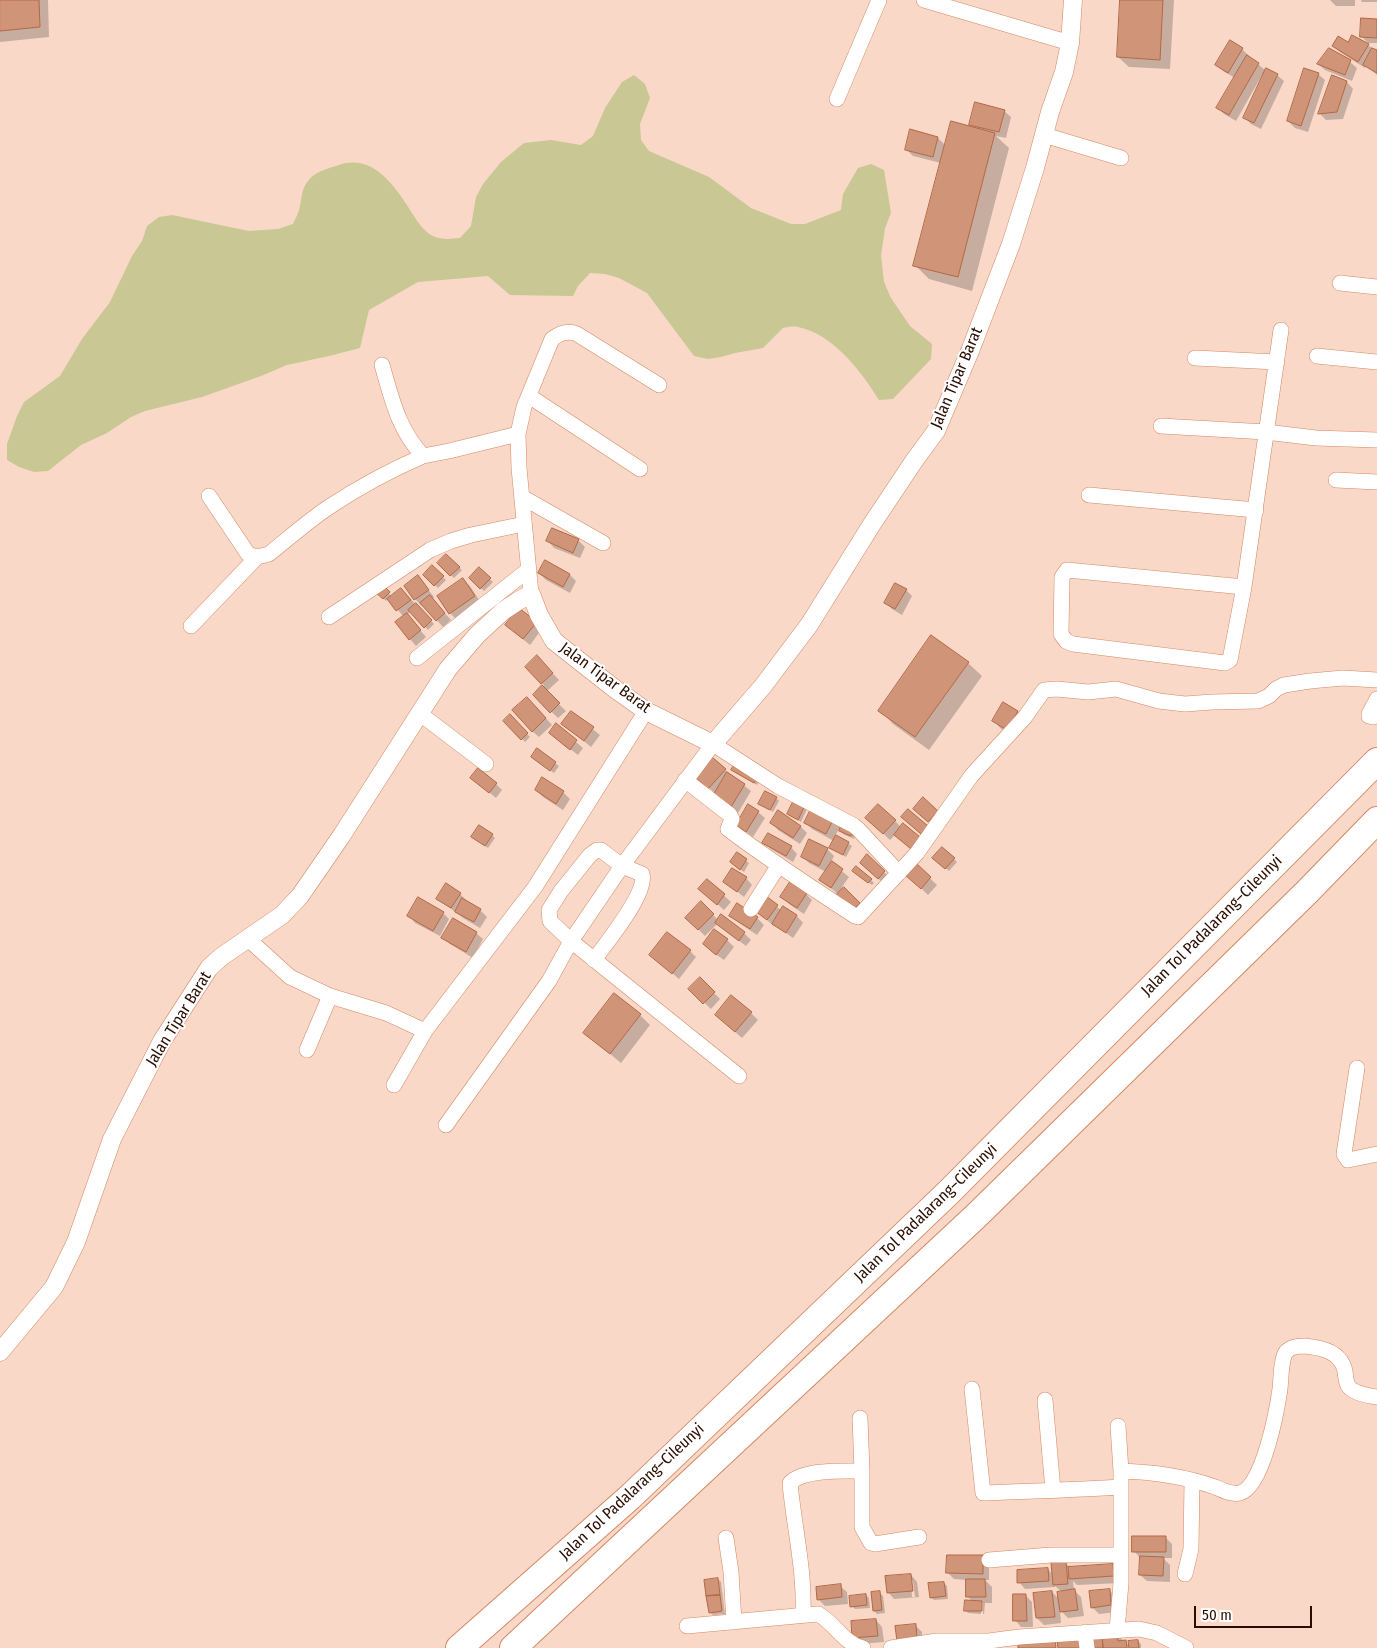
<!DOCTYPE html>
<meta charset="utf-8">
<style>
body{margin:0}
#map{position:relative;width:1377px;height:1648px;overflow:hidden;background:#f9d8c8;font-family:"Fira Sans Condensed",sans-serif}
canvas{display:block}
.scale{position:absolute;left:1194px;top:1606px;width:118px;height:22px;box-sizing:border-box;border:2px solid #2a0d01;border-top:0;padding-left:6px;font-size:15px;line-height:18px;white-space:nowrap;color:#2a0d01;-webkit-text-stroke:4px #fff;paint-order:stroke}
</style>
<div id="map">
<canvas width="1377" height="1648"></canvas>
<div class="scale">50 m</div>
</div>
<script>
const c = document.querySelector('canvas').getContext('2d');
c.lineJoin = 'round';
function fill(path, color) { c.fillStyle = color; c.fill(path, 'evenodd'); }
function stroke(path, color, width, dash) { c.strokeStyle = color; c.lineWidth = width; c.lineCap = dash ? 'butt' : 'round'; c.setLineDash(dash || []); c.stroke(path); }
function drawText(font, color, halo, rows, align = 'center') {
  c.font = font + ' "Fira Sans Condensed",sans-serif'; c.lineWidth = 4; c.setLineDash([]); c.textBaseline = 'middle'; c.strokeStyle = halo; c.fillStyle = color; for (const [text, x, y, turn = 0] of rows) {
    c.save(); c.translate(x, y); c.rotate((+turn || 0) * Math.PI / 180); c.textAlign = isNaN(turn) ? turn : align; if (halo) c.strokeText(text, 0, 0); c.fillText(text, 0, 0); c.restore();
  }
}
fill(new Path2D(`
 M634,75L645,84L650,98L640,124L641,140L649,151L709,177L751,208L791,224H805L841,210L843,194L858,168L871,164L884,170L891,213L885,228L881,256L884,282L891,298L910,326L932,344L931,359L893,399L879,400C861,371 833,334 798,327C794,326 787,327 783,328L763,348L735,353L721,357L708,359L694,356L647,293L619,278L605,274L590,273L578,286L573,296L510,295L488,276L418,282L369,310L360,348L329,356L287,365L261,376L202,397L145,411L131,417L107,433L81,445L48,471L34,472L19,467L7,460V444L17,416L24,402L60,376L82,339L110,302L132,256L142,241L147,226L159,217L172,215L249,231L278,229L293,224C295,219 298,214 299,210C302,200 301,189 308,181C316,171 327,169 339,165C374,153 396,188 412,213C417,221 424,232 433,236C441,240 451,239 460,238L471,226L476,197L483,184L501,162L524,143L551,140L581,145L593,136L605,108L622,82Z`), '#c9c794');
fill(new Path2D(`
 M0,0H48L49,37L0,42Z
 M1121,0H1174L1170,69L1129,67L1118,57Z
 M1330,0H1355V6H1336Z
 M1361,0H1377V2H1362Z
 M1377,20V43H1368L1361,36Z
 M1348,44L1368,45L1377,52V75L1366,66L1365,68L1340,52L1333,46Z
 M1242,49L1249,56L1248,57L1258,64L1266,71L1277,75L1284,81L1261,129L1251,124L1244,117L1264,76L1262,75L1236,121L1224,114L1218,108L1235,78L1223,71L1216,64Z
 M1350,62L1357,68L1352,81L1325,70L1318,64Z
 M1318,74L1325,80L1308,132L1295,128L1288,121Z
 M1333,77L1347,82L1353,89L1343,119L1326,120L1320,114Z
 M1004,111L1011,117L1006,138L996,136L1009,148L972,291L929,279L915,265L941,163L913,156L906,149L911,131L938,138L946,146L975,129L970,124Z
 M578,540L585,547L580,558L554,548L548,541Z
 M446,556L462,570L454,578L439,563Z
 M432,566L446,580L438,588L424,575Z
 M479,569L493,582L484,591L470,578Z
 M539,573L570,575L576,581L570,593L546,580Z
 M418,577L434,597L432,599L451,620L443,627L423,605L422,606L415,599L406,586Z
 M463,580L470,586L481,603L457,620L450,613Z
 M382,585L392,597L408,596L434,624L428,630L411,611L407,615L426,637L416,646L410,639L404,617L388,599L386,601L376,591Z
 M906,590L912,596L902,615L892,609L886,603Z
 M520,609L542,629L530,645L514,632Z
 M968,663L982,676L929,750L893,724L880,710Z
 M544,664L559,680L546,692L566,711L558,718L534,695L544,685L526,667Z
 M534,705L552,725L539,737L532,731Z
 M572,712L600,735L591,747L563,724Z
 M1017,712L1024,718L1014,736L1000,728L994,721Z
 M510,716L530,737L525,742L505,721Z
 M556,725L583,748L578,755L557,739Z
 M537,750L559,766L554,773L535,760Z
 M725,770L751,791L738,813L721,802L716,794L704,783Z
 M736,773L761,778L757,785Z
 M472,778L496,784L502,790L496,798Z
 M543,779L563,792L570,799L563,810L543,797L536,790Z
 M776,798L779,801L773,812L760,804Z
 M809,805L801,822L788,814Z
 M813,806L857,831L854,839L843,834L839,829L835,836L852,846L846,857L831,848L834,841L812,829L805,822Z
 M758,812L765,818L753,837L737,825Z
 M779,812L801,827L807,833L800,844L778,830L772,823Z
 M895,821L901,827L918,854L895,835L890,840L874,825Z
 M492,835L495,838L488,848L473,837Z
 M764,842L791,847L797,854L793,862L771,849Z
 M942,848L957,862L949,871L934,858Z
 M827,849L834,856L831,862L849,877L842,887L862,907L856,913L838,894L821,880L826,872L809,863L802,856Z
 M737,854L749,863L744,872L734,865Z
 M867,856L887,875L881,881L861,863Z
 M916,865L937,885L928,895L914,881Z
 M857,874L871,880L874,883L872,885Z
 M746,878L752,885L744,897L725,882Z
 M707,880L731,902L724,910L707,895Z
 M460,894L467,901L466,902L480,910L487,917L480,928L463,918L437,898Z
 M806,894L812,900L804,914L789,904L782,897Z
 M766,898L782,911L784,908L797,916L803,923L793,938L775,925L774,926L756,911Z
 M701,903L718,920L721,916L744,933L751,940L746,946L717,924L705,936L687,918Z
 M737,905L757,918L764,925L757,935L738,922L731,915Z
 M443,913L449,919L440,936L415,923L409,916Z
 M476,933L483,939L473,958L450,944L443,937Z
 M727,940L734,947L724,960L711,951Z
 M690,951L696,957L679,979L651,955Z
 M700,979L720,999L711,1009L690,989Z
 M751,1013L758,1020L742,1038L716,1015Z
 M640,1015L650,1025L621,1063L585,1033Z
 M1165,1537L1172,1544V1558H1163L1170,1565V1582L1147,1581L1140,1575V1558L1134,1551Z
 M948,1556L989,1563V1580H985L992,1587V1603H985L984,1614H983V1603H981V1614L968,1613L965,1610L972,1601L968,1597L967,1580L954,1579L948,1573Z
 M1065,1563L1071,1568L1113,1566L1120,1572V1583L1077,1585L1073,1581L1074,1590L1081,1597L1084,1616L1068,1618L1060,1610L1061,1623L1044,1625L1037,1618L1052,1592L1060,1600L1062,1592L1055,1586V1587L1025,1589L1019,1582L1048,1569L1053,1575Z
 M911,1575L917,1582L919,1597L894,1599L888,1592ZM911,1581H913L915,1597H912Z
 M718,1579L721,1582L725,1614L713,1615L710,1612Z
 M944,1583L947,1586L948,1599L934,1600L931,1597Z
 M840,1586L847,1592L848,1604L825,1606L818,1599Z
 M1109,1590L1116,1597L1117,1612L1099,1614L1092,1607Z
 M880,1593L883,1596L885,1613L877,1614L874,1611Z
 M866,1595L869,1598L870,1608L855,1609L852,1606Z
 M1026,1596L1032,1602L1033,1627H1021L1015,1620Z
 M876,1620L882,1627L884,1642L860,1644L853,1637Z
 M915,1625L922,1632L923,1646L905,1648Z
 M1117,1635L1130,1646L1138,1641L1141,1644V1648H1092Z`), '#0003');
const building = new Path2D(`
 M0,0H39L40,27L0,31Z
 M1120,0H1163L1160,60L1117,57Z
 M1361,18L1377,19V38L1360,37Z
 M1352,35L1369,44L1358,62L1332,46L1338,36L1348,42Z
 M1230,40L1243,48L1228,73L1215,65Z
 M1329,48L1351,60L1345,75L1317,64Z
 M1372,48L1377,50V73L1363,65Z
 M1247,55L1259,63L1229,115L1216,108Z
 M1266,68L1278,74L1254,123L1243,118Z
 M1304,68L1319,73L1301,126L1287,121Z
 M1332,75L1347,81L1337,112L1318,114Z
 M975,102L1005,110L999,132L969,125Z
 M951,121L995,133L958,277L913,266Z
 M910,129L938,137L933,157L905,150Z
 M552,528L579,539L573,553L546,541Z
 M446,554L460,567L450,576L437,563Z
 M545,560L570,574L563,587L538,573Z
 M432,565L444,576L434,586L423,575Z
 M479,567L491,578L480,589L469,578Z
 M418,575L429,590L414,600L404,586Z
 M463,578L475,596L449,614L437,596Z
 M895,583L907,589L895,609L884,603Z
 M382,584L390,592L383,599L374,591Z
 M401,588L411,600L396,611L387,599Z
 M430,595L445,613L436,621L420,603Z
 M416,603L432,620L424,628L408,610Z
 M519,608L537,622L523,639L505,625Z
 M407,613L421,630L409,640L395,622Z
 M931,635L969,662L915,737L878,711Z
 M537,655L553,673L541,684L525,667Z
 M542,685L560,703L550,713L533,695Z
 M527,697L546,718L532,732L512,710Z
 M1003,702L1018,711L1007,730L992,721Z
 M571,711L594,727L584,741L561,724Z
 M510,714L528,733L521,740L503,721Z
 M556,723L577,740L570,750L549,733Z
 M537,748L556,762L550,771L531,757Z
 M712,757L726,769L708,789L695,777Z
 M737,761L759,774L754,783L731,770Z
 M478,768L497,783L489,793L470,778Z
 M727,772L745,784L731,807L713,796Z
 M542,777L564,791L556,804L535,790Z
 M765,791L777,797L770,810L758,804Z
 M796,796L807,801L798,820L787,814Z
 M923,797L938,811L928,822L913,809Z
 M748,804L759,811L746,832L736,825Z
 M878,804L896,820L883,834L865,818Z
 M813,805L835,816L826,834L804,823Z
 M908,809L928,826L921,834L901,817Z
 M778,810L801,826L793,838L770,823Z
 M843,822L855,827L851,836L839,831Z
 M903,823L920,837L911,849L894,835Z
 M479,825L493,834L485,846L471,837Z
 M768,833L792,846L786,856L762,843Z
 M836,835L849,842L843,855L829,848Z
 M809,839L828,848L819,866L801,857Z
 M942,847L955,858L945,869L932,858Z
 M737,852L747,859L740,870L730,862Z
 M867,854L885,871L878,879L860,863Z
 M832,861L843,869L831,888L819,880Z
 M916,863L931,877L921,889L905,875Z
 M856,866L872,879L868,883L852,871Z
 M732,868L747,877L737,892L723,882Z
 M707,879L725,894L717,905L698,889Z
 M790,882L807,893L797,908L780,897Z
 M446,883L461,893L451,908L436,899Z
 M844,887L860,903L852,911L835,896Z
 M766,896L778,905L767,920L755,911Z
 M418,897L444,912L433,931L407,916Z
 M462,898L481,909L474,922L455,912Z
 M701,901L714,914L698,930L685,918Z
 M737,903L758,917L750,929L729,916Z
 M783,906L797,915L786,933L772,924Z
 M721,914L745,932L739,941L715,923Z
 M453,918L477,932L466,952L441,938Z
 M714,929L728,939L716,955L703,944Z
 M667,932L691,950L672,974L649,955Z
 M700,977L715,992L703,1004L688,989Z
 M614,993L641,1014L610,1054L583,1033Z
 M731,995L752,1012L735,1032L715,1015Z
 M1132,1536H1166V1552H1132Z
 M947,1555H983V1574L946,1573Z
 M1140,1556L1164,1557L1163,1576L1139,1575Z
 M1066,1561L1068,1584L1053,1585L1051,1563Z
 M1113,1564L1114,1576L1069,1579L1068,1567Z
 M1048,1568L1049,1581L1017,1583V1570Z
 M911,1574L913,1591L887,1593L885,1576Z
 M718,1578L720,1595L706,1596L704,1580Z
 M966,1579H985L986,1597H966Z
 M944,1582L946,1596L930,1598L928,1583Z
 M841,1584L842,1597L817,1600L816,1587Z
 M1075,1589L1078,1610L1060,1612L1057,1592Z
 M1110,1589L1111,1605L1091,1608L1089,1591Z
 M880,1591L882,1610L873,1611L871,1592Z
 M1052,1591L1055,1617L1036,1618L1033,1593Z
 M866,1594L867,1605L850,1607L849,1596Z
 M1013,1594H1026L1027,1621H1013Z
 M720,1595L722,1611L709,1613L706,1596Z
 M965,1600L982,1601V1611H964Z
 M876,1619L878,1636L852,1638L851,1621Z
 M916,1624L917,1640L897,1641L895,1626Z
 M1117,1634L1118,1641L1126,1640L1127,1648H1103L1102,1635Z
 M1102,1635L1103,1648H1091L1090,1636Z
 M1081,1638L1082,1648H1058L1057,1641Z
 M1055,1639L1056,1648H1018V1643Z
 M1138,1640L1139,1648H1129L1128,1641Z`);
fill(building, '#d09478');
stroke(building, '#b36844', 1);
const minor = new Path2D(`
 M924,0L1070,43
 M837,99L879,0
 M1044,135L1121,158
 M1340,283L1377,287
 M1317,356L1377,362
 M1195,358L1277,362
 M382,365C392,399 398,429 423,456L449,451L518,434
 M529,396L640,469
 M1161,426L1266,432L1316,438L1377,440
 M1336,480L1377,482
 M1089,495L1256,510
 M209,496L248,554L257,557L269,554C289,538 308,521 329,507C359,487 391,470 423,456
 M522,497L603,543
 M1244,587L1067,570L1062,577L1061,634L1066,641L1073,644L1225,663L1230,660L1244,587L1281,330
 M531,594L519,468L518,434L524,407L552,339C560,333 568,330 577,334L659,385
 M329,617L430,550L451,541L471,535L524,524
 M191,626L257,557
 M417,658L528,570
 M1377,699L1369,714V716L1373,717L1377,712
 M419,713L486,764
 M685,780L730,815L732,819L728,829C769,860 812,888 855,916L858,917L917,853L972,775L1025,717L1044,690L1057,689L1088,692L1116,689L1159,701L1185,704L1212,702L1258,701L1269,696L1276,689L1284,685L1310,681L1343,678L1377,680
 M751,909L779,865
 M247,938L290,977L330,996L386,1013L425,1031
 M594,960C606,943 648,893 642,874L622,866L601,850H597L590,855L561,891L549,910L550,921L571,941L739,1076
 M307,1050L330,996
 M1357,1068L1344,1154L1348,1160L1377,1154
 M394,1085L425,1031L535,887L646,711
 M446,1125L549,981L571,941L622,866L713,744L778,786L853,825L858,829L899,873
 M972,1389L983,1493C1029,1491 1075,1490 1121,1487
 M1045,1400L1053,1490
 M860,1418L862,1471
 M1118,1426L1121,1471
 M726,1538L731,1572L734,1622
 M989,1560L1051,1555H1120
 M1185,1574L1191,1549L1192,1480
 M803,1615C805,1571 794,1527 790,1483C803,1469 844,1471 862,1471V1527L871,1543L875,1544L919,1537
 M687,1626L818,1614C835,1623 843,1643 863,1648
 M1117,1630L1121,1583V1471C1153,1472 1184,1476 1215,1487C1222,1490 1232,1495 1240,1493C1263,1487 1277,1410 1280,1389C1281,1380 1281,1359 1286,1352C1290,1347 1298,1346 1304,1346C1318,1347 1337,1351 1343,1365C1347,1372 1344,1381 1349,1387C1354,1393 1369,1396 1377,1397
 M1085,1632L1087,1648
 M891,1648L937,1641H989L1019,1637L1139,1629L1157,1633L1186,1648`);
const tertiary = new Path2D(`
 M0,1352L54,1287L76,1242L112,1139L162,1041L209,968L221,957L282,915L300,896L342,835L448,669L477,635L503,611L518,601L531,594L539,615L554,641L615,689L646,711L713,744L763,686L809,625L872,524L914,461L936,431L970,351L1011,244L1035,168L1050,112L1064,72L1070,43L1073,0`);
const motorway = new Path2D(`
 M459,1648L630,1497L949,1192L1377,761
 M513,1648L976,1216L1307,892L1377,820`);
stroke(minor, '#d58863', 16);
stroke(tertiary, '#d58863', 19);
stroke(motorway, '#d58863', 28);
stroke(minor, '#fff', 15);
stroke(tertiary, '#fff', 18);
stroke(motorway, '#fff', 26);
drawText('16px', '#2a0d01', '#fff', [
 ["Jalan Tipar Barat",957,378,-67],
 ["Jalan Tipar Barat",605,678,36],
 ["Jalan Tol Padalarang–Cileunyi",1212,926,-45],
 ["Jalan Tipar Barat",179,1019,-58],
 ["Jalan Tol Padalarang–Cileunyi",926,1213,-44],
 ["Jalan Tol Padalarang–Cileunyi",632,1492,-43]
]);
</script>
